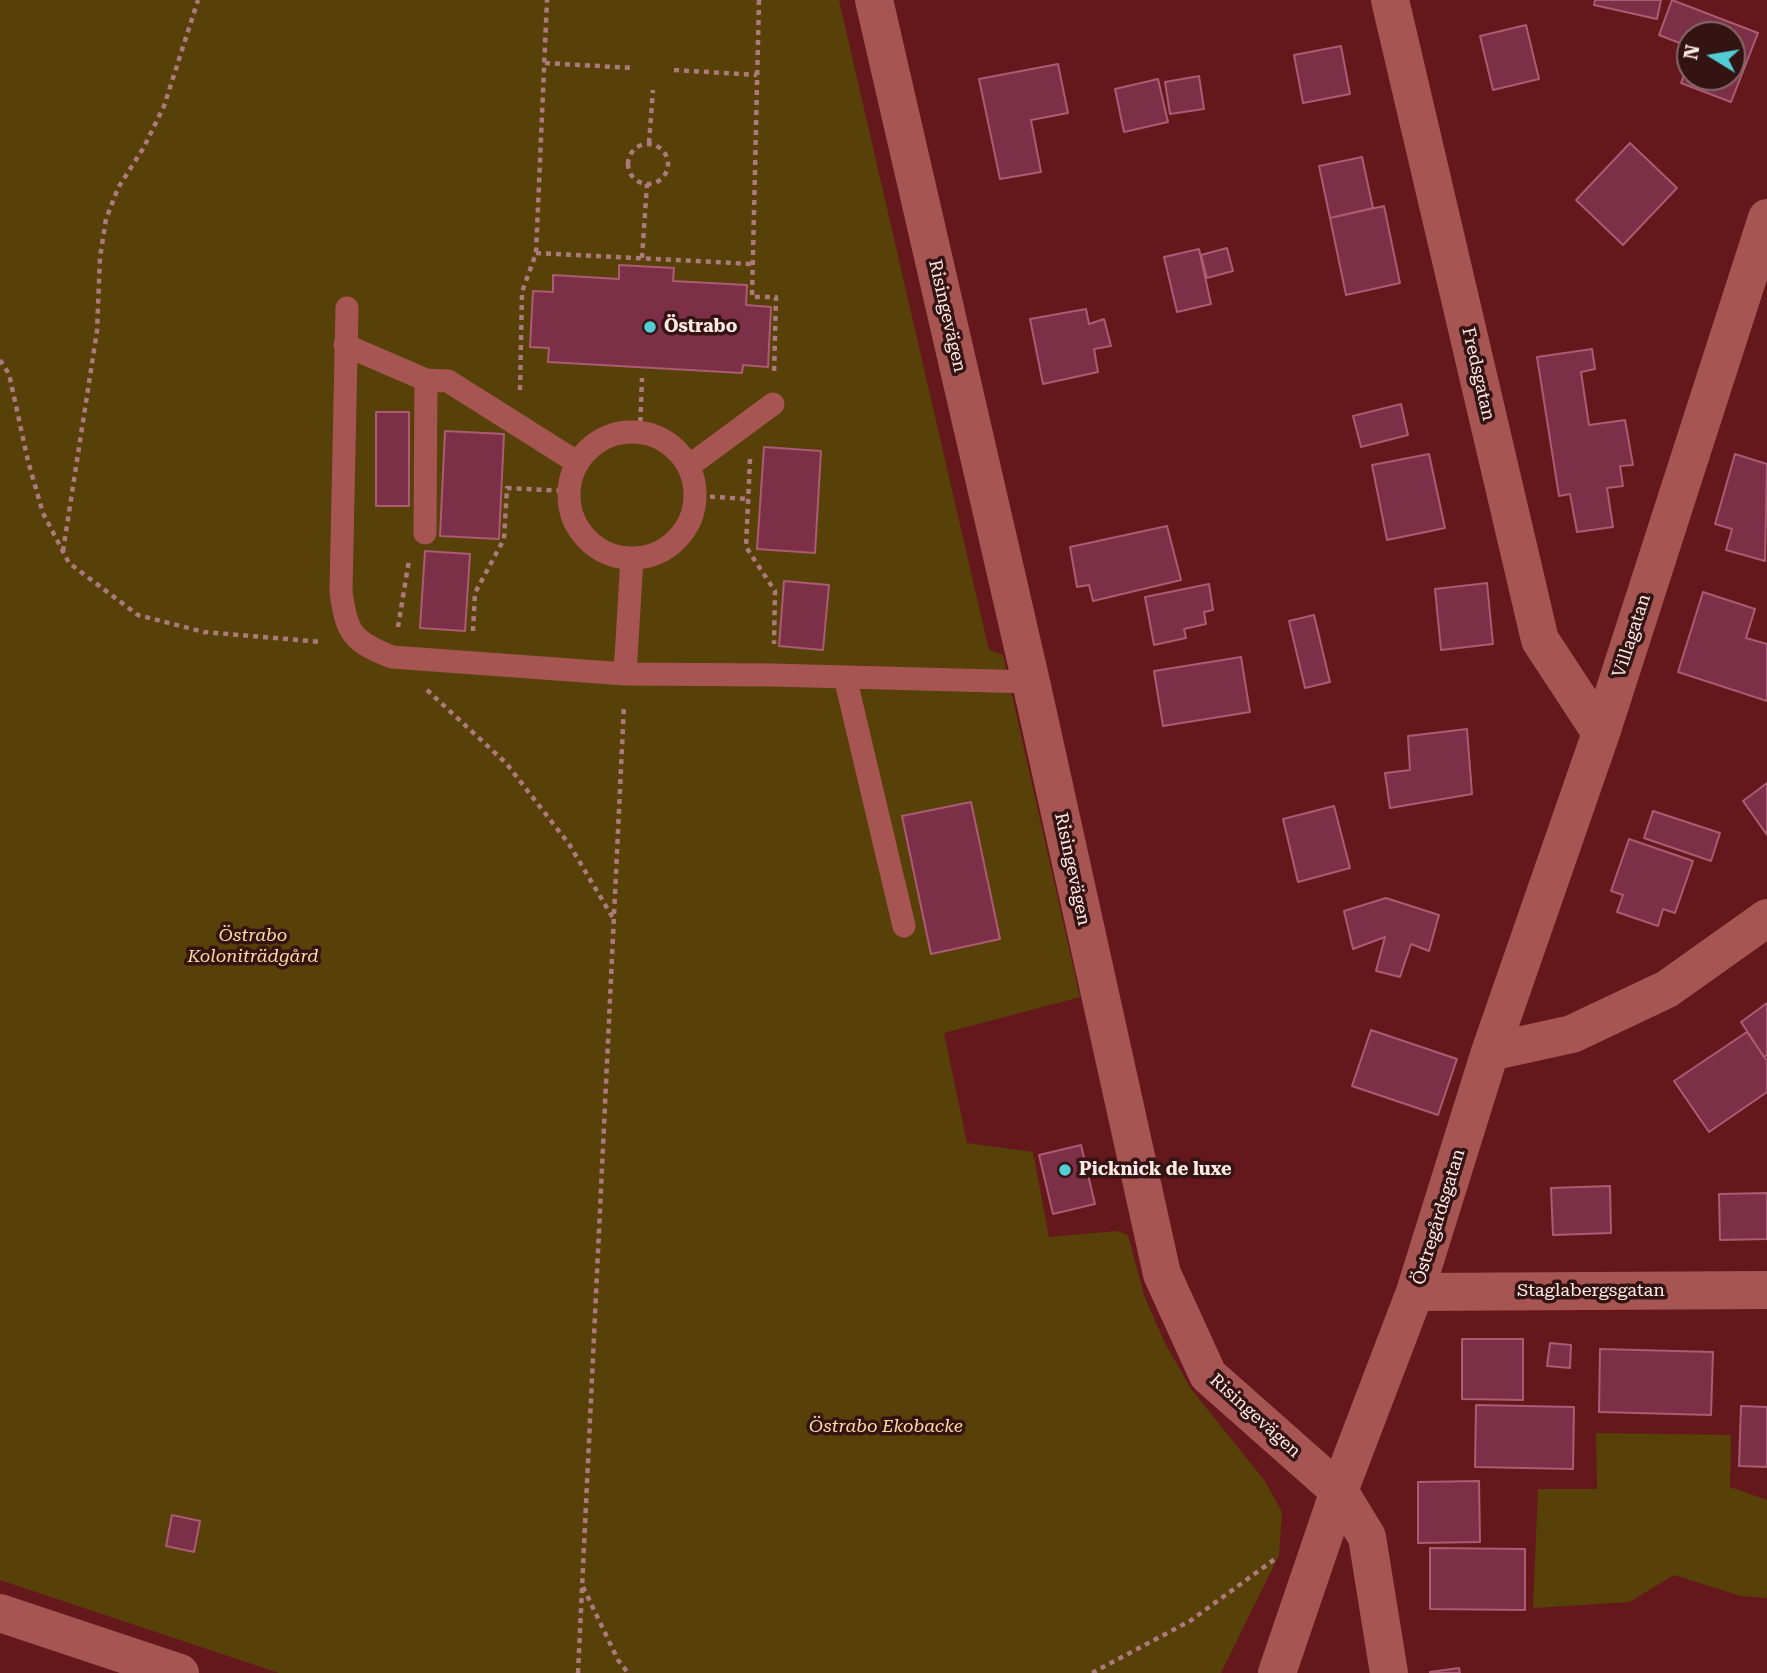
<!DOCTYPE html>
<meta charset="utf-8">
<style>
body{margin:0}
#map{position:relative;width:1767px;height:1673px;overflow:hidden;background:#64181c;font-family:"Roboto Serif",serif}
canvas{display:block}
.north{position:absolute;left:1676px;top:21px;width:70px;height:70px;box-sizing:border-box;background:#341313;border:2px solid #856968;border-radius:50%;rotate:281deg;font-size:19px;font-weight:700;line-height:28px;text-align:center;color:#feeae8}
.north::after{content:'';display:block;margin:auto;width:24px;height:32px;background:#52ccd5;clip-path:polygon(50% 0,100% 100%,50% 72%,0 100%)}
</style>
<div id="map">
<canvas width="1767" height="1673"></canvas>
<div class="north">N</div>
</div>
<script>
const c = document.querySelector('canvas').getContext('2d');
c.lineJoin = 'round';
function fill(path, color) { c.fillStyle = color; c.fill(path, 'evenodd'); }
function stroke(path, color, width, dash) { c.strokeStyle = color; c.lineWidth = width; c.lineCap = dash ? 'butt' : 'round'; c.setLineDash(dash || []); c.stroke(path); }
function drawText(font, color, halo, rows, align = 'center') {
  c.font = font + ' "Roboto Serif",serif'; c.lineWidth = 7; c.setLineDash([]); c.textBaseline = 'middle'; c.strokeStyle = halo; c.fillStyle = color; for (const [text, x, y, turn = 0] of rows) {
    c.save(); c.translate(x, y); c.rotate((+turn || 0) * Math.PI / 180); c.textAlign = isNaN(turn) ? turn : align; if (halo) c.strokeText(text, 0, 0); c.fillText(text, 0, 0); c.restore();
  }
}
fill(new Path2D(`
 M0,0H839L989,650L1003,655L1080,997L944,1033L967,1143L1033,1152L1049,1237L1117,1231L1128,1235L1145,1298L1165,1343L1191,1389L1265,1481L1282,1512L1279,1555L1221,1673H279L0,1580Z
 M1596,1433L1731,1435L1730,1487L1767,1500V1598L1741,1596L1674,1575L1630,1602L1533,1608L1538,1489H1597Z`), '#584009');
const building = new Path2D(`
 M1595,0H1661L1657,19L1594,5Z
 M1672,0L1758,33L1731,102L1681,83L1690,59V77H1732V35H1690V47L1659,35Z
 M1526,25L1539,79L1493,90L1480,36Z
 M1341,46L1350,94L1303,103L1294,55Z
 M1058,64L1068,113L1031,120L1041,172L1000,179L979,79Z
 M1199,76L1204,109L1170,114L1165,82Z
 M1158,79L1168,122L1124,132L1115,89Z
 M1630,143L1677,188L1623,245L1576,200Z
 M1362,157L1373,208L1330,218L1319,166Z
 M1384,206L1400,283L1346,295L1330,218Z
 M1227,248L1233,271L1207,278L1201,255Z
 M1199,249L1211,304L1177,312L1164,257Z
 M619,265L674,268L673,281L747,285L746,305L771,307L768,367L743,365L742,373L548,362L549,348L530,347L533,291L553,292V275L619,279Z
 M1086,309L1089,324L1104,319L1111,346L1094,349L1098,372L1043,384L1030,319Z
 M1592,349L1595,369L1581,372L1589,425L1625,420L1633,465L1620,466L1623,486L1607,488L1613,527L1577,532L1570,494L1559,496L1537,357Z
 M1401,404L1408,435L1361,447L1353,416Z
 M376,412H409V506H376Z
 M445,431L504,434L499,539L440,536Z
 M764,447L821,451L815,553L757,549Z
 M1429,454L1445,528L1387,540L1372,465Z
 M1735,454L1767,464L1765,561L1726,550L1732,529L1715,524Z
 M1167,526L1181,580L1093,601L1089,585L1077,587L1070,547Z
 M425,551L470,554L465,631L420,628Z
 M784,581L829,585L823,650L779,646Z
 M1487,583L1493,644L1441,650L1435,589Z
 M1209,584L1213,610L1204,612L1206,624L1184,629L1186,638L1154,645L1145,597Z
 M1703,592L1755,609L1746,638L1767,644V701L1678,672Z
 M1314,615L1330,682L1305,688L1289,621Z
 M1241,657L1250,712L1163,726L1154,671Z
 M1467,729L1472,794L1390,808L1385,773L1410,770L1408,736Z
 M1767,783V835L1743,801Z
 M971,802L1000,939L931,954L902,816Z
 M1334,806L1350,868L1298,882L1283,819Z
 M1653,811L1720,833L1711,861L1644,838Z
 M1629,839L1693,861L1675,913L1663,909L1658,926L1617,912L1623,895L1611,891Z
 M1386,898L1439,915L1429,951L1411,944L1400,977L1376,971L1385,937L1353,949L1344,911Z
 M1767,1003V1055L1764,1057L1741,1022Z
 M1371,1030L1457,1059L1438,1115L1352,1086Z
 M1747,1032L1767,1061V1092L1709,1132L1674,1081Z
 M1081,1145L1095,1204L1053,1214L1039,1155Z
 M1610,1186L1611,1233L1553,1235L1551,1188Z
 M1767,1193V1239L1720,1240L1719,1194Z
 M1462,1339H1523V1400L1462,1399Z
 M1550,1343L1571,1345L1570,1368L1547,1366Z
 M1600,1349L1713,1352L1711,1415L1599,1412Z
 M1476,1405L1574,1407L1573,1469L1475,1467Z
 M1741,1406L1767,1407V1467L1739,1466Z
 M1479,1481L1480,1542L1418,1543V1482Z
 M172,1515L200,1521L194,1552L166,1546Z
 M1430,1548L1525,1549V1610L1430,1609Z
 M1459,1668L1460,1673H1430V1672Z`);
fill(building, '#7b3048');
stroke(building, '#ab5b72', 2);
stroke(new Path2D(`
 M759,0L752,297H776L774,375
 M545,63L633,68
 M674,70L757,75
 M649,143L653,90
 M628 164a20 20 0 1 1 40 0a20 20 0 1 1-40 0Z
 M536,253L753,264
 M642,258L647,184
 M0,360L9,374L28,461L43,513L69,563L138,615L204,632L322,642
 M520,390L522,292L536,253L547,0
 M640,432L642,378
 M750,459L746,547L775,591L774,644
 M700,496L748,499
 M63,551L97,331L100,257L106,219L118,188L144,147L164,106L198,0
 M398,627L409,560
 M473,631L475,593L504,539L507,488L564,491
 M427,690L506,763L569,844L613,918
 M583,1587L618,1660L628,1673
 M578,1673L624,705
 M1092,1673L1190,1621L1275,1559`), '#ac7a7b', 4.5, [5, 5]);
stroke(new Path2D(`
 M347,308L341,591C346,633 353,642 392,657L625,674L773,675L1031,682
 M345,345L426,380
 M569 495a63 63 0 1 1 126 0a63 63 0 1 1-126 0Z
 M689,466L773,404
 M425,533L426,380L448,381L578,463
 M625,674L632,558
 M845,677L904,926`), '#a75553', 23);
stroke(new Path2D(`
 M874,0L1031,682L1162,1274L1208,1375L1339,1491L1367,1537L1389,1673
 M1390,0L1540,640L1601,733
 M1490,1052L1601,733L1767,218
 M1415,1292L1767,1290
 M1277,1673L1339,1491L1415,1292L1490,1052L1572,1034L1667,989L1767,918`), '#a75553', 38);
stroke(new Path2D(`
 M0,1613L180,1673`), '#a75553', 38);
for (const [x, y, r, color] of [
 [650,327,7,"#52ccd5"],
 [1065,1170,7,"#52ccd5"]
]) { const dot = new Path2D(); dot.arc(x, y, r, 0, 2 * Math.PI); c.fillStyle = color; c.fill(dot); stroke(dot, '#341313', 2.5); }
drawText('18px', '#feeae8', '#341313', [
 ["Risingevägen",947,316,77],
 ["Fredsgatan",1478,374,77],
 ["Villagatan",1632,636,-72],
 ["Risingevägen",1072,869,78],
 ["Östregårdsgatan",1439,1217,-73],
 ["Staglabergsgatan",1591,1291],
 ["Risingevägen",1255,1416,42]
]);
drawText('bold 18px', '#feeae8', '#341313', [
 ["Östrabo",664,327],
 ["Picknick de luxe",1079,1170]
], 'left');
drawText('italic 18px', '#fcdca0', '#341313', [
 ["Östrabo",253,936],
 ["Koloniträdgård",253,957],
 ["Östrabo Ekobacke",886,1427]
]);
</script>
